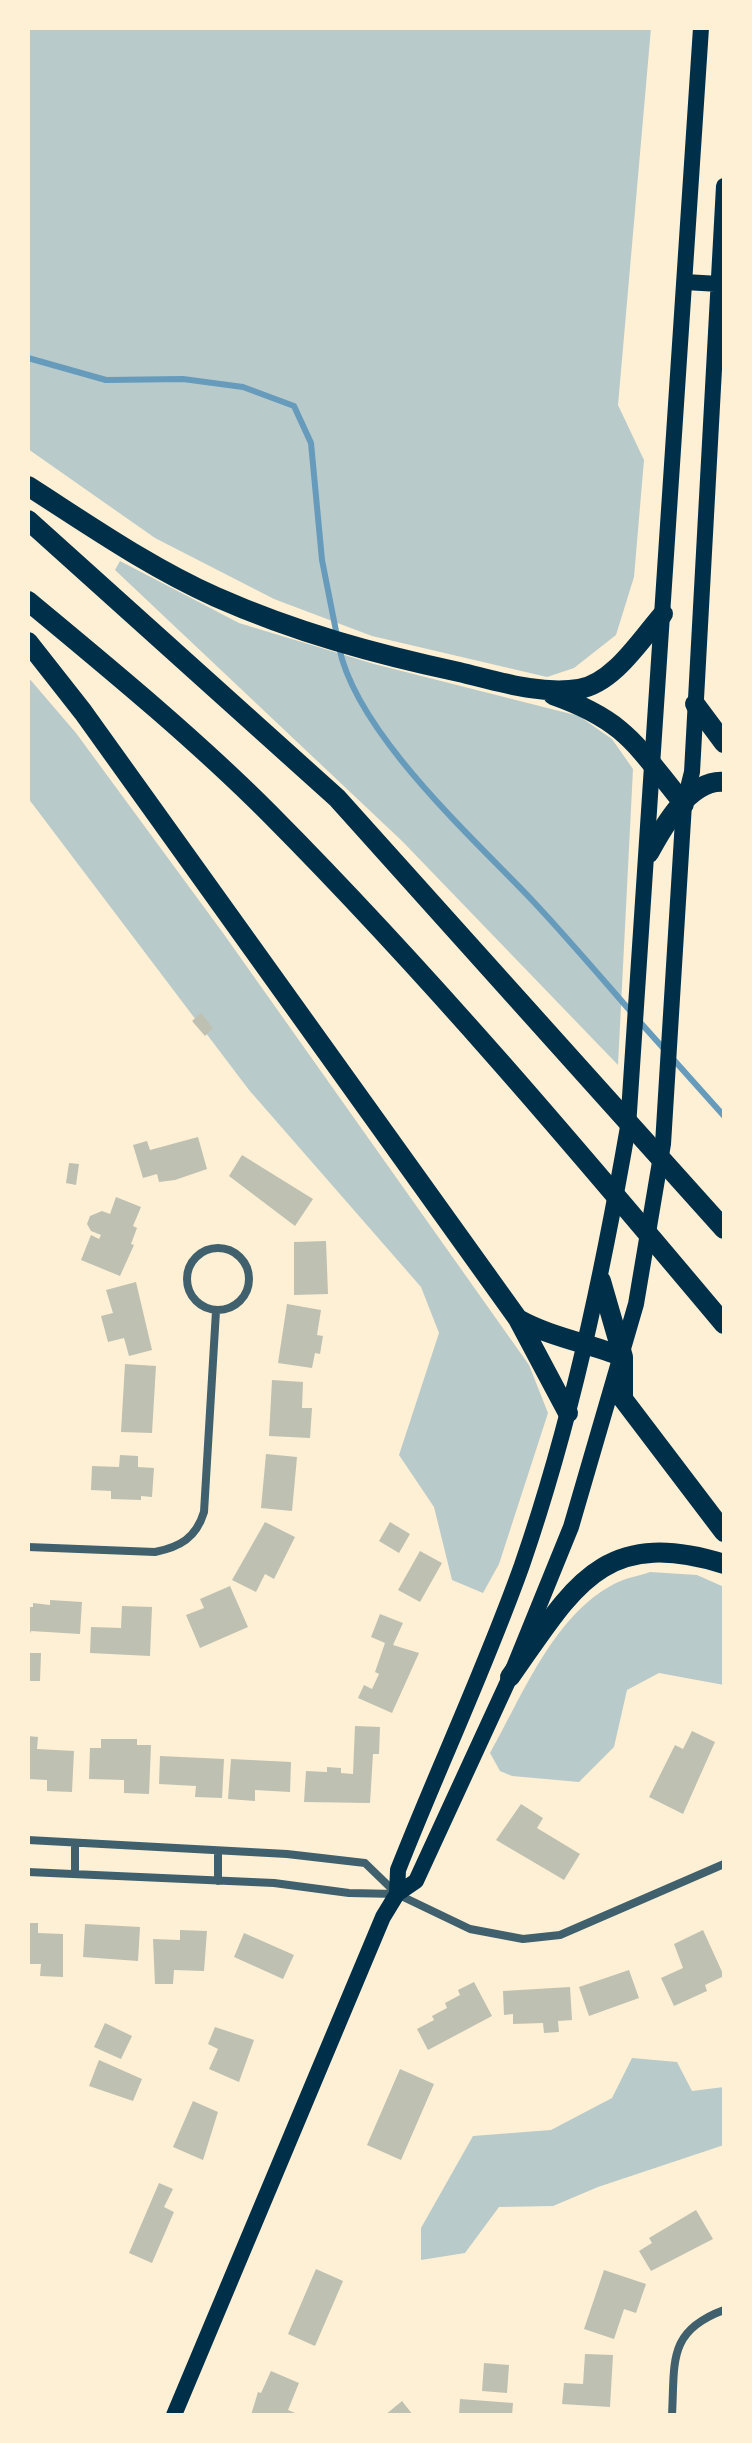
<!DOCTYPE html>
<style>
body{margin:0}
#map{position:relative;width:752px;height:2443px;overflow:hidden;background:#fdf0d5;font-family:Helvetica,sans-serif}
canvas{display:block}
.frame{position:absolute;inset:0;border:30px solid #fdf0d5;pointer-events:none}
</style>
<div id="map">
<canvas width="752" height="2443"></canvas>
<div class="frame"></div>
</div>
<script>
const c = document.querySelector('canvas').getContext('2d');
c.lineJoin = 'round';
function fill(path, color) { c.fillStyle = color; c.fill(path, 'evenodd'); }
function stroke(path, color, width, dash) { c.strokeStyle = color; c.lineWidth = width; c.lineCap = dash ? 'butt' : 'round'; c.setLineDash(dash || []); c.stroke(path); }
fill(new Path2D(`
 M28,28H651L618,405L644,460L634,577L616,635L574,668L547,677L372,636L274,599L155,538L28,449Z
 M120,561L239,623L374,664L579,716L612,739L633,769L618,1065L402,841L115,570Z
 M28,677L76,733L223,933L529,1365L548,1413L499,1564L483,1593L452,1580L434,1507L399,1455L439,1333L421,1287L249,1090L28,798Z
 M650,1572L697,1575L724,1587V1685L659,1673L627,1690L614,1747L579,1782L512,1776L500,1771L490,1753C523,1695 553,1616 614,1584C625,1578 639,1576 650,1572Z
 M632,2058L677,2062L692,2091L724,2087V2145L598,2187L553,2206L499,2207L465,2253L421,2260V2228L473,2136L551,2130L612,2098Z`), '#b9caca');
stroke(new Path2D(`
 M28,358L106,380L183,379L243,387L294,406L311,443L322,560L337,636
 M339,647C356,732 470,835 530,898C565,935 598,974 632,1013
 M639,1021L724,1116`), '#669bbc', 6);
fill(new Path2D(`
 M201,1013L213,1028L205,1036L192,1021Z
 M198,1137L207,1169L175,1180L159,1182L157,1174L143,1178L133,1145L147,1141L150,1150Z
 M242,1155L313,1199L295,1226L229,1176Z
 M69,1163L79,1164L76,1185L66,1183Z
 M116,1197L141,1207L133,1226L137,1228L131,1244L134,1245L120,1276L81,1260L91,1235L99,1239L101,1235L91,1231L87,1224L90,1216L102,1211L110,1214Z
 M326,1241L328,1294L294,1295V1242Z
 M136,1282L152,1350L129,1356L124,1338L108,1342L101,1316L113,1313L106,1290Z
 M287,1304L321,1310L317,1335L323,1336L320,1354L315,1353L312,1368L278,1363Z
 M125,1364L156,1366L152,1433L121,1432Z
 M272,1380L303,1382L302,1408H312L310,1438L269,1436Z
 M266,1454L297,1457L292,1511L261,1508Z
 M120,1455L138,1456V1467L154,1468L152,1497L141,1496V1500L111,1499V1491L91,1490L92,1466L119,1467Z
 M265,1522L295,1537L274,1579L265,1574L256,1592L232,1580Z
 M390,1522L410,1534L399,1553L379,1541Z
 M420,1551L442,1563L420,1602L398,1590Z
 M230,1586L248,1627L200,1648L186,1615L204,1608L200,1599Z
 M50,1600L82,1602L80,1634L31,1631L28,1639V1607H33V1603L50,1605Z
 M122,1606L152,1607L150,1656L90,1653L91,1627L121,1628Z
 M380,1614L403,1623L393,1645L419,1653L392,1713L358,1698L364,1685L372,1689L379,1674L375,1672L385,1643L371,1637Z
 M28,1653H41L40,1681H28Z
 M355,1726L380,1727L379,1754H373L370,1803L304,1802L306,1771L327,1772V1767L341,1768V1773L353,1774Z
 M692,1731L715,1742L683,1814L649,1797L675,1745L683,1749Z
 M28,1736L38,1737L37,1749L74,1751L72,1792L47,1791V1780L28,1779Z
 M101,1739H137V1745H151L149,1794L124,1793V1780L89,1779L90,1748H101Z
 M160,1756L224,1759L222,1798L195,1797L196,1786L159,1784Z
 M231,1759L291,1762L290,1792L255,1790V1801L228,1799Z
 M521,1804L543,1818L537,1828L580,1854L564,1880L496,1840Z
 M28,1923H38V1933L63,1934V1977L40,1976L41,1964H28Z
 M85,1924L140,1927L138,1961L83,1957Z
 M180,1930L207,1931L204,1971L174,1970L173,1984H155L153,1939L180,1940Z
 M703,1930L724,1976L705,1985L707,1991L674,2006L661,1978L683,1968L674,1944Z
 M244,1933L294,1955L283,1979L234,1957Z
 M629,1970L639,1998L589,2016L579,1987Z
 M474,1982L492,2016L428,2050L417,2029L434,2020L432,2016L447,2008L445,2003L460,1995L458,1990Z
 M570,1987L572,2020L558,2021L559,2032L544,2033L543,2023L513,2024V2014L504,2015L503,1991Z
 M105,2023L132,2036L121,2059L94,2047Z
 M215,2027L254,2040L239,2082L209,2069L218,2049L208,2044Z
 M99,2060L142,2079L133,2101L89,2086Z
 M400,2069L434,2084L401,2160L367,2145Z
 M193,2101L218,2112L203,2160L173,2147Z
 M159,2183L173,2189L164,2207L174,2212L152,2263L129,2253Z
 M696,2210L713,2239L651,2271L639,2251L652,2243L649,2238Z
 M316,2269L343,2281L315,2346L288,2334Z
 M604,2270L646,2284L636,2313L624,2309L614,2339L584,2329Z
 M585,2354L613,2355L610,2407L562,2404L564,2383L583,2384Z
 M484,2363L509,2365L507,2393L482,2391Z
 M271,2371L299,2383L288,2410L300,2415H251L258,2392L261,2393Z
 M460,2399L513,2403L512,2415H459Z
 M402,2401L413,2415H385Z`), '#bec0b2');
stroke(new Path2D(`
 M187 1279a31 31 0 1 1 62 0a31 31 0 1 1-62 0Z
 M28,1547L155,1552C180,1547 196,1538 204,1512L216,1311
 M28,1840L287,1854L365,1863L397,1894L470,1929L523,1939L560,1935L724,1864
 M75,1843V1874
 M218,1851V1881
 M28,1872L274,1883L349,1893L397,1894
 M672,2415C675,2362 667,2331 724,2310`), '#3f606c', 8);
stroke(new Path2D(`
 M685,282L719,284
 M397,1894L398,1870C438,1768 485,1669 522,1565C571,1423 602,1276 628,1127L701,28
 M174,2415L383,1917L397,1894L416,1881L510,1677L571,1527L636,1304L663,1144L684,804L692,772L724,186`), '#003049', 16);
stroke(new Path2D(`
 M28,486C89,525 149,567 216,597C295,632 375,654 459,672C497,681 539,695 579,689C614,683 641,639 663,614
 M28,520L337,798L724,1229
 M28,601C110,669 194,738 269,813C430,975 577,1149 724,1324
 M28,642L83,712L518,1319L568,1413
 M553,695C627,721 637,747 684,804
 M695,704L724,743
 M649,853C663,827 690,779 724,782
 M601,1281L623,1357V1399L724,1532
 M518,1319C550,1337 588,1343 623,1357
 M510,1677C573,1588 602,1526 724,1564`), '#003049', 20);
</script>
